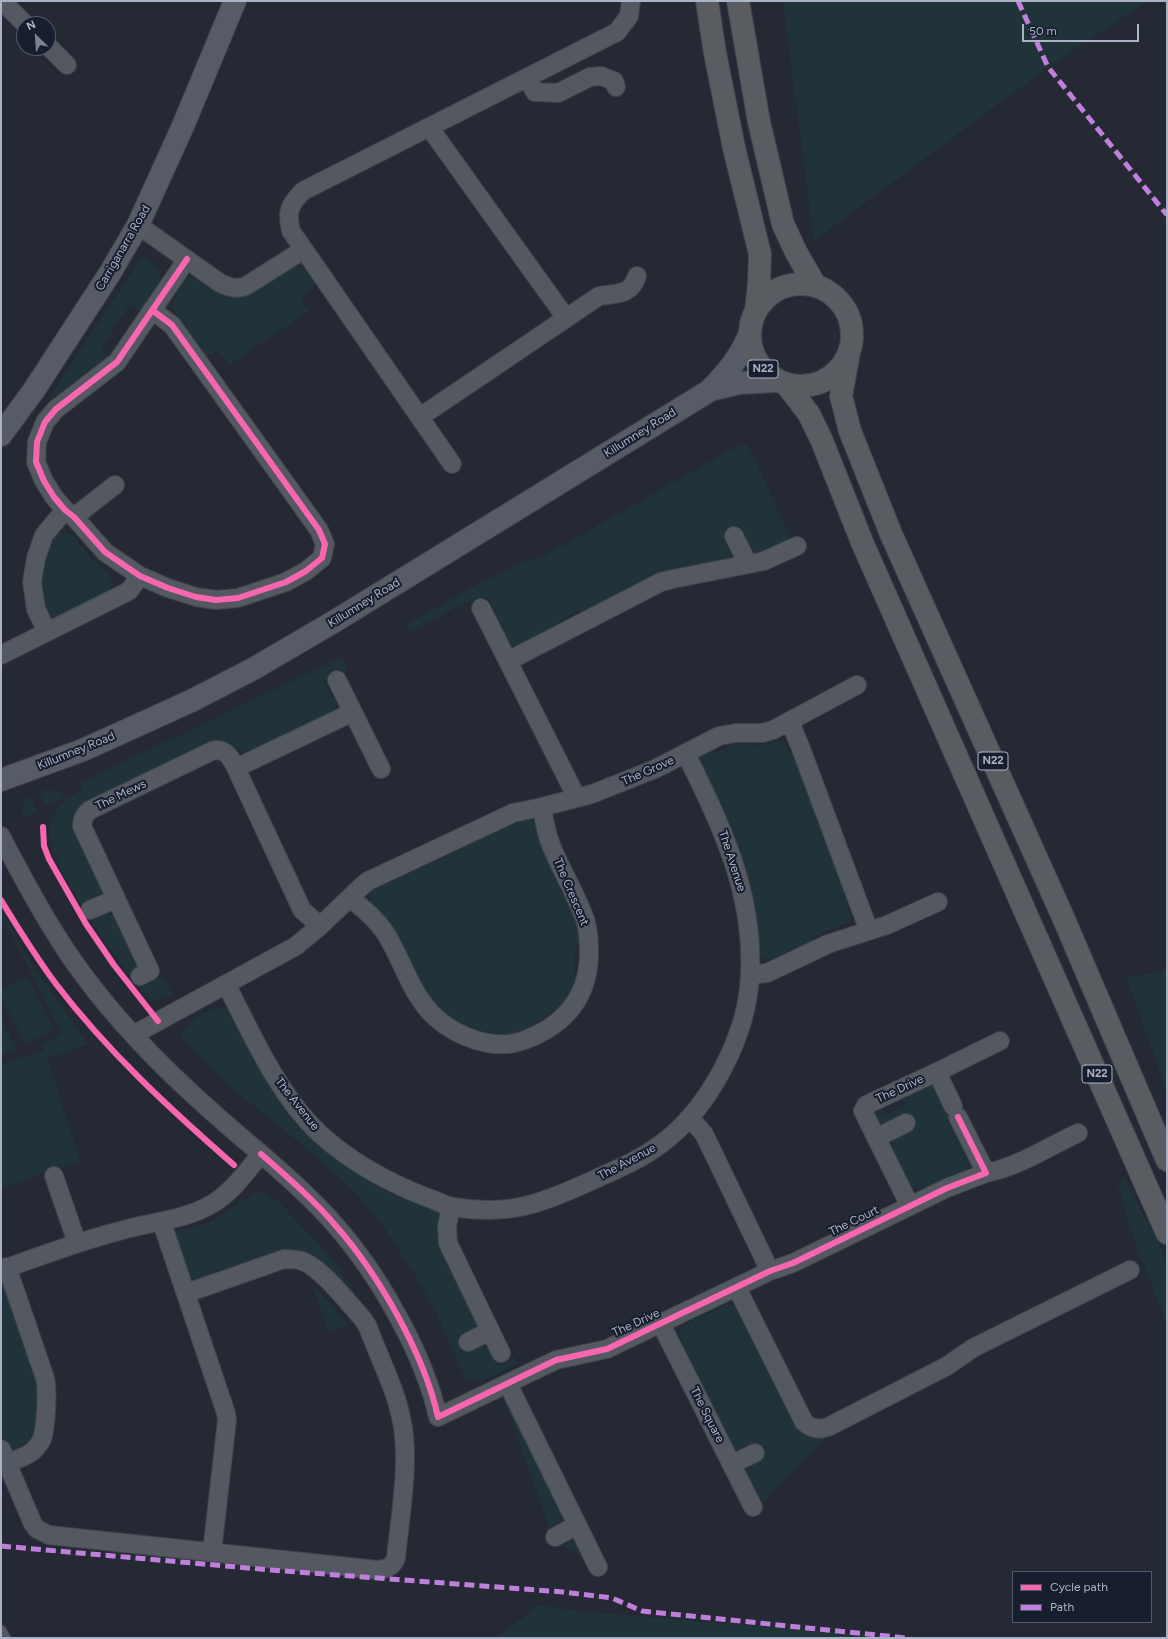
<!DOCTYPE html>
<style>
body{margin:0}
#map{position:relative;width:1168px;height:1639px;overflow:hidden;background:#242933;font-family:Figtree,sans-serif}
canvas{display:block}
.frame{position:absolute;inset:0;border:2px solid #abb3c6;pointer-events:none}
.legend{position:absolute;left:1012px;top:1571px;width:140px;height:52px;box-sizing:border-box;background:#171e2d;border:1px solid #525a6a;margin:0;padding:5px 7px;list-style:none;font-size:12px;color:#abb3c6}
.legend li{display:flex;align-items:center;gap:8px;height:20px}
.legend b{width:20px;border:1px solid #525a6a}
.north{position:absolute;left:16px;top:16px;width:40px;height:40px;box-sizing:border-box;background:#171e2d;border:1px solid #525a6a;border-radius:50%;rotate:335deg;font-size:11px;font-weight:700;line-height:16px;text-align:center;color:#abb3c6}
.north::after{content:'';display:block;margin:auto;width:14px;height:18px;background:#7c8393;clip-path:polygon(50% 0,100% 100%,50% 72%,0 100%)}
.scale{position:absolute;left:1022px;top:24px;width:117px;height:18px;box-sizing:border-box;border:2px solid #abb3c6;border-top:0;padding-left:5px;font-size:12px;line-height:14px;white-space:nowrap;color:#abb3c6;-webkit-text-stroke:3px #171e2d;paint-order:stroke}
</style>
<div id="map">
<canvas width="1168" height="1639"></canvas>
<div class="frame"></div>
<ul class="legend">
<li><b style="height:5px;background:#f766af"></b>Cycle path</li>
<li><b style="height:5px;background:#c07fdc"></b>Path</li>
</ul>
<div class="north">N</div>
<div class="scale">50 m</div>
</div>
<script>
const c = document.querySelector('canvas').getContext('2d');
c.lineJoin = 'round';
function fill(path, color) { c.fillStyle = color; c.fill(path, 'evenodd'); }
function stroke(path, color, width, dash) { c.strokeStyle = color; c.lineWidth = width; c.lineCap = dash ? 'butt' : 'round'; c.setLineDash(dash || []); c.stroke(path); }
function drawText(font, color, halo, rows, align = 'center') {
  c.font = font + ' Figtree,sans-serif'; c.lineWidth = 4; c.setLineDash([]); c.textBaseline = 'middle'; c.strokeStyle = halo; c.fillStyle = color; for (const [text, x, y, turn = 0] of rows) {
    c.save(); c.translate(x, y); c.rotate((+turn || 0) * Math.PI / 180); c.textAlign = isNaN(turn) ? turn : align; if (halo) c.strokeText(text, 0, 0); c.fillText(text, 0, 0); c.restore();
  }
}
fill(new Path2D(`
 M783,1H1148L1048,67L814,241Z
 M141,258C152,262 159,269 162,281L141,311L130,304L100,350L110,357L47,401Z
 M293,266C305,267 309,273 315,283L301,301L309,311L230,364L217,351L207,357C199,345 172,317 173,303C174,292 181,284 187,276L238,294Z
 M742,443L749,447L792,541L765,554H754L750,551L733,550V554L728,561L582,614L580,610L562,619L565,623L519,647L509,644L493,616L497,614L488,597L472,605L469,601L409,632L406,625C449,601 497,569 544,556Z
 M58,532L71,534L95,562L108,573L113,584L107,598L47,624L38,578L49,542Z
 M342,657L348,670L324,681L333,698L337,697L338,704L334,711L247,753C235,752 230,740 218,741L85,804L102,890L99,898L105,913L116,917L140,966L135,968L143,985L163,976L173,996L170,997L168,995L156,1001H151C148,996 144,995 140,989C117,960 46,863 49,830C51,810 66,798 82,789L80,783Z
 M783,740L789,752L795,750L852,904L847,906L851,918L849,922L811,938L813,942L771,961L765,958L758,950L741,858L725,816L700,764L702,755L712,748L715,753L734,744L764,745Z
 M45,790L58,791L66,797L60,802L57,799L52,804L49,802L45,806L39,792Z
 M30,795L37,812L21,818L24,804Z
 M522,819H529L536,824L576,918L581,938L580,943L576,946L574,973L578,979L568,999L559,1010C553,1009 537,1023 531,1027L529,1032L500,1036L477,1032L451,1020L431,1001L371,904L369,896L372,888L507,823Z
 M1,911L33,966L88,1044L47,1058L80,1161L1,1188V1065L44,1050L42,1044L62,1034L16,942L1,917Z
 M1167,969V1092L1127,978Z
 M27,976L54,1030L25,1044L1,997V989Z
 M227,1005L285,1105L439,1210L476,1319L475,1326L472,1331L479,1346L490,1349L499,1366L512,1360L511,1358L514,1356L517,1364C504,1370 479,1388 465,1378L435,1310L421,1285L387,1231L358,1195L318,1158L237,1092L218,1075L181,1036L182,1030L191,1025L190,1021L214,1008L221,1009Z
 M1,1018L16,1049L1,1056Z
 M926,1084L932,1085L939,1091L971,1162L966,1172L921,1190L914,1188L910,1186L892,1150L893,1142L896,1137L887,1123C879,1123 874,1118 873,1111L880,1104L885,1115L906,1105L901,1094Z
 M1124,1179L1162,1249L1167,1264V1324L1136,1245L1118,1186Z
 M258,1192L261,1194L263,1192L278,1201L321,1247L336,1264L363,1306L316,1261L197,1282L190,1280L173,1232C202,1227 219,1219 241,1201L243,1202L253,1193Z
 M1,1280L4,1282L38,1378L37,1437C16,1453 13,1459 1,1432Z
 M312,1284L349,1325L329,1332Z
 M725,1305C733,1304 735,1306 739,1313L743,1311L796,1423L831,1433L765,1500L760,1503L747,1477C746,1467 753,1464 761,1459L732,1448L678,1342L681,1340L679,1333L684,1325Z
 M503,1397L508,1404L562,1512V1522L560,1526L566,1540L575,1542L584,1555L554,1544L546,1528L549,1526Z
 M539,1605L576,1611L904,1638H496Z`), '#203339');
const lane = new Path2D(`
 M1,1630L6,1638`);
const street = new Path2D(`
 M2,1L25,24
 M48,46L67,65
 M527,78L535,92L558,93L590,77L601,76L614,81L616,87
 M429,127L566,318
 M138,225L220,283C230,287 236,290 246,286L303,250
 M152,310L172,325L319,530L325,544L322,558L306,571L286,582L238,598L216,600L196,597L168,588L140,576L105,552L74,517L65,510L54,497L44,481L36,462L37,442L45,422L56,409L117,362L187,259
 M420,417L599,296C616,293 631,296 637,276
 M452,464L291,231C286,212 290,204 303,191L617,32L629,16L631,1
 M74,517L115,485
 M734,536L748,564
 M481,608L577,798
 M47,632L36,609L32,582L36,558L44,535L65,510
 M1,655L129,591L140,576
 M508,661L661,582L673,579L764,561L797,546
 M337,680L381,769
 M790,722L800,746L869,931
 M1,836C23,879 46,922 74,962C126,1036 193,1097 261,1154C228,1195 217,1210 163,1221L165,1232L226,1413L227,1420L212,1552
 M350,898C363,908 377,920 386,934C403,961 411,995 435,1017C457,1037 495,1052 525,1040C564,1025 588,998 589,955C589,943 589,931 585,919C576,894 561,870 551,845C546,833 544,820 542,807
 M90,910L116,899
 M320,926L302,910L236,768L353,712
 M750,975L767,973L828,944L887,925L938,902
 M140,976L150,971L82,826C83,818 84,815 90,810L212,751C225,747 231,758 236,768
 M226,984C252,1034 278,1095 320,1134C351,1162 387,1182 426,1197C435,1200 444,1205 453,1207C510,1216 541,1204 591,1181C615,1170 640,1160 661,1144C710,1108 748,1034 750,974C754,892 721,825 686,754
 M133,1035L296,946L320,926L362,886L368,881L513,813L542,807L592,794L655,769L719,736L736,733H762L773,730L857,685
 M937,1072L1000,1041
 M688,1119L697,1126L704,1134L770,1271
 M876,1138L906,1123
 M261,1154C287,1177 314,1200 336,1226C379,1275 424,1354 438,1417L556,1360L607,1349L770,1271L793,1263L947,1188L986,1173L958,1117
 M986,1173C1018,1167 1048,1147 1078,1133
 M54,1176L77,1243
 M910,1206L863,1111L866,1105L937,1072L953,1106
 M451,1207L447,1226L448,1243L501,1353
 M1,1270C54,1251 108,1231 163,1221
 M737,1288L804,1422C811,1429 819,1430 828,1427L947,1366L973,1348L1130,1270
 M661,1324L753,1507
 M468,1342L490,1331
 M508,1384L598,1567
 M1,1449L7,1463C15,1460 26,1457 33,1451C36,1448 40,1444 42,1439C46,1427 48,1391 45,1378L7,1267
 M7,1463L33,1524L37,1529L49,1535L378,1570C386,1569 393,1567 396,1558C400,1517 410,1462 402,1422C396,1389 379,1358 368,1327L363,1319C348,1303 322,1268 302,1261C296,1259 290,1259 284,1259L187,1293
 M732,1464L755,1453
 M555,1537L577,1525`);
const secondary = new Path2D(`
 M710,390L739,383L778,381
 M1,435L34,390L110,273L138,225L183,126L235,1
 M1,780L83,750L191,701L253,669L335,621L709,391C727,373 741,356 750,333`);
const highway = new Path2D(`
 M707,1L715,53L734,148L760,254L759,284L756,311
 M738,1L759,122L783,224L796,252L815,285
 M750 335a51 51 0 1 1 102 0a51 51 0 1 1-102 0Z
 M848,358L841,396L850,431L891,534L1063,917L1167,1160
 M786,384L809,414L822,441L862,542L1167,1233`);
stroke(lane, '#40434b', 11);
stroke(street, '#40434b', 20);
stroke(secondary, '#40434b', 24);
stroke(highway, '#40454f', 24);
stroke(lane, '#535861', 9);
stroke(street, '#535861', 18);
stroke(secondary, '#575b66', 22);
stroke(highway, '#595c60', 22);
stroke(new Path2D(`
 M1018,1L1048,67L1167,215
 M1,1546L271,1570L563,1592L612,1598L642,1611L906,1638`), '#c07fdc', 5, [10, 5]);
stroke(new Path2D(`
 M152,310L172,325L319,530L325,544L322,558L306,571L286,582L238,598L216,600L196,597L168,588L140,576L105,552L74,517L65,510L54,497L44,481L36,462L37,442L45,422L56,409L117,362L187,259
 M43,827L44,846L49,859L86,924L114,965L158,1021
 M1,900C18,928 36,957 56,984C108,1052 170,1109 234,1165
 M261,1154C287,1177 314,1200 336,1226C379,1275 424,1354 438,1417L556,1360L607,1349L770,1271L793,1263L947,1188L986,1173L958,1117`), '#f766af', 6);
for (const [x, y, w] of [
 [763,369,30],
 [993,761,30],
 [1097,1074,30]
]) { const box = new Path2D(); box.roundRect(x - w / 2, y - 9, w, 18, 3); c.fillStyle = '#171e2d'; c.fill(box); stroke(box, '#abb3c6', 1); }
drawText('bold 11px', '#abb3c6', null, [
 ["N22",763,369],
 ["N22",993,761],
 ["N22",1097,1074]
]);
drawText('12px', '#abb3c6', '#171e2d', [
 ["Carriganarra Road",123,248,-60],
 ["Killumney Road",640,433,-32],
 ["Killumney Road",364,603,-32],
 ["Killumney Road",76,751,-22],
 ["The Grove",648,771,-24],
 ["The Mews",121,795,-26],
 ["The Avenue",732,861,72],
 ["The Crescent",571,892,67],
 ["The Drive",900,1089,-25],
 ["The Avenue",297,1104,52],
 ["The Avenue",627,1162,-28],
 ["The Court",854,1221,-26],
 ["The Drive",636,1323,-25],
 ["The Square",707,1415,63]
]);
</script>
